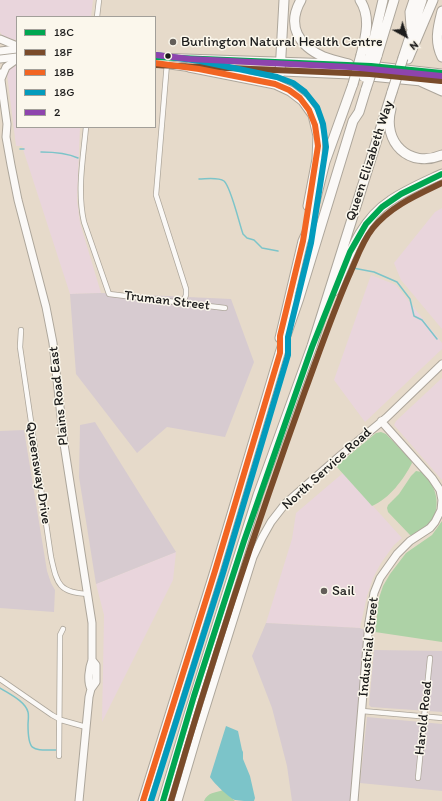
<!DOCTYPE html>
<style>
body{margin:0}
#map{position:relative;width:442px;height:801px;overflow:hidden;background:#e6daca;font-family:Itim,sans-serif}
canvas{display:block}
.legend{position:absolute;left:16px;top:16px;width:140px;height:112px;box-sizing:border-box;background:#fbf7ec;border:1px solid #a29f99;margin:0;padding:5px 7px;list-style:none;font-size:12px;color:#1c1c1c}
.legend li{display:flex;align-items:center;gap:8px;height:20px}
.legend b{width:20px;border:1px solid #a29f99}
.north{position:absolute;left:386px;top:16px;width:40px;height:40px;-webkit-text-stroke:3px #fbf7ec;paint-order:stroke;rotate:140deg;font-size:11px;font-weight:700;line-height:16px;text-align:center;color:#1c1c1c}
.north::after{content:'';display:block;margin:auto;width:14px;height:18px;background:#1c1c1c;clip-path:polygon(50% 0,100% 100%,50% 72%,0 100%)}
</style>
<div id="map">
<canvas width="442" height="801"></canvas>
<ul class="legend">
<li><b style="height:5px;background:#00a651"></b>18C</li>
<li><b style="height:5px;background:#7a4b2a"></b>18F</li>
<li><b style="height:5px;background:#f26522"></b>18B</li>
<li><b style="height:5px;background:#039bbc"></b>18G</li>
<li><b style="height:5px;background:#8e44ad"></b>2</li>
</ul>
<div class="north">N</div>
</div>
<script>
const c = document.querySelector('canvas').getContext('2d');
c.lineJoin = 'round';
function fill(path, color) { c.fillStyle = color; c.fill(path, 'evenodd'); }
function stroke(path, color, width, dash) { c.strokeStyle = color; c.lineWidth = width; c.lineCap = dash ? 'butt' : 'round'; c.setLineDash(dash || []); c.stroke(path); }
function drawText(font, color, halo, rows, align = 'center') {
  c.font = font + ' Itim,sans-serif'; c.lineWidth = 3; c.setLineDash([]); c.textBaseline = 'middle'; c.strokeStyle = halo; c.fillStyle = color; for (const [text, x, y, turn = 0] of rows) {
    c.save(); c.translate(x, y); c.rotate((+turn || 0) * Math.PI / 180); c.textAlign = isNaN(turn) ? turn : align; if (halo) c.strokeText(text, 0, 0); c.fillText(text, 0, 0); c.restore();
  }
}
fill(new Path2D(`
 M0,0H93L91,17H17V40L8,39L3,37L0,32Z
 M17,64V127H80L77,200L80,223L101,293L70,294L22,146H16L7,74L10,68Z
 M442,208V329L401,280L394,263L435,212Z
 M371,275L396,285L442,343V349L365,422L334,380Z
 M442,378V480L394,425L396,421Z
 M343,473L402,538L394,545L381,563L373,578L367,596L360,628L266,623L292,539L296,513Z
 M176,552L173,580L102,722L104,615L96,584Z`), '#e9d5dc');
fill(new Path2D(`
 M101,293L231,299L254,362L225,437L167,427L137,453L76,374L70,294Z
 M95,422L176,552L96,584L79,477L80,425Z
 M24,430L47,571L51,583L55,590L54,612L0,608V431Z
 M266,623L360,628L365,630L351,801H292L287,766L272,708L252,656Z
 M374,650L442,651V712L371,707L369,705Z
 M367,717L442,724V791L360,783Z`), '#d7cbd0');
fill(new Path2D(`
 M381,432L386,434L411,460L412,463C404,479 389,499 372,506L336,466L376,433Z
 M416,471L422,472C436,485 442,505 431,522C426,527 419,531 413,535H410L388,512L387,508L388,505L399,494L411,476Z
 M442,521V642L375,632L379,598L383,586L390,574L406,553L432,535Z
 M223,790L235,801H204C208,792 215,793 223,790Z`), '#add2a6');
fill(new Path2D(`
 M226,726L238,731L242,750L243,752V759L250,776L255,798L254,801C248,801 240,801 235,800C230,799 212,781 210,777Z`), '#7cc4c9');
stroke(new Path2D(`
 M20,149H24
 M41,152C54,152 67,153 78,158
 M199,179C206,179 218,177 224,181C231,187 239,223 243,234L247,238L254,240L262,248L278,251
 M353,268L374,272L397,282L410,299L414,316L422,320L437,339
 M0,688C9,694 25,701 28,712C29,716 28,721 28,725C28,753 33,750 58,750`), '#7cc4c9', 1.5);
const street = new Path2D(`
 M97,17L99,0
 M167,63L156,195L186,289V295L183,303
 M86,127C83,159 77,191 84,222L109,294L225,308
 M21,330L20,347L51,557C57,583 58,593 88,594
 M0,679L52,715L61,720L86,727
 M362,711L442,718
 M59,756L60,635L63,629
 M418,778L430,658`);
const secondary = new Path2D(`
 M0,39L17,46
 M0,73L7,124L6,137L11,165L18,200L46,307L53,343L64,444L92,623V660C89,668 87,681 91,689
 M1,79L6,67L17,59
 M79,801L89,697L91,689L96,682V665L92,660
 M178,801L198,733L253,557L262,538L271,522L285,504L341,455L386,418L442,364
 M354,801L369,622L374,593L380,578L397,554L410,541L430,528L435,522L441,510L442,500L440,490L432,478L381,421`);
const primary = new Path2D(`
 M0,51L17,49
 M155,57L335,63
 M0,59L17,57
 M155,63L192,68
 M369,65L442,73
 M215,69L350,75L442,84`);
const highway = new Path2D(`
 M301,0C286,26 299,46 324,57C332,60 341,62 349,64
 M360,0C371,17 366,36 361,55
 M442,11C438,27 434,41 442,57
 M411,27L410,12L414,0
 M370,56L383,0
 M377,56L394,0
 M403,58L422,0
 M408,59L433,0
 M189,67L275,84L290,91L303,101L313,115L318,136L317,159L308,206
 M280,73L284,0
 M422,82L442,91
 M391,109C382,142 409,169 442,155
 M334,291C348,259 359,221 390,201C406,190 425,182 442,174
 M280,338L303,241L308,230L325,162L353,84
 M143,801L215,571L280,353L299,298L353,121L359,112L366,89
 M163,801L190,711L258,495L312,346L392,92`);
stroke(street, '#ada69b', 6);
stroke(secondary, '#ada69b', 9);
stroke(primary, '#ada69b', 9);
stroke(highway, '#ada69b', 11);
stroke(street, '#fbf9f7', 4.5);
stroke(secondary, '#fbf9f7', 7);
stroke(primary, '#fbf9f7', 7);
stroke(highway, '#fbf9f7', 9);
const highwayBridge = new Path2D(`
 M364,77L370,56
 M353,84L361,55
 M366,89L377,56
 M392,92L403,58`);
stroke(highwayBridge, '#ada69b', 11, []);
stroke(highwayBridge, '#fbf9f7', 9);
stroke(new Path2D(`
 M155,57L371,66L442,73
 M163,801L194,696L244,541L312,347L350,252L366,224L382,207L401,194L442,174`), '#00a651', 6);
stroke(new Path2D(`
 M155,65L370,74L441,81
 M171,801C211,663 256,527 305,391C319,353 332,315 348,278C356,261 361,243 373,228C391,206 417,195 442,183`), '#7a4b2a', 6);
stroke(new Path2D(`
 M143,801L215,571L280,353V336L303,241L318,146L315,125L309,110L300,98L289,90L275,84L199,69L155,63`), '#f26522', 6);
stroke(new Path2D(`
 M151,801L223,573L288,355V337L311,243L326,147L323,124L317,107L305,92L293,83L277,77L200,61L156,55`), '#039bbc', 6);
stroke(new Path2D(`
 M156,55L190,59L350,67L442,76`), '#8e44ad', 6);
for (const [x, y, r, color] of [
 [173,42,4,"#635e59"],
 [168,56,3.5,"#1c1c1c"],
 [324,591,4,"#635e59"]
]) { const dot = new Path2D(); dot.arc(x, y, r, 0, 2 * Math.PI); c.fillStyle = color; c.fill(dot); stroke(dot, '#fbf7ec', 1.5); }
drawText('14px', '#1c1c1c', '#fbf7ec', [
 ["Burlington Natural Health Centre",181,42],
 ["Sail",332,591]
], 'left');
drawText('14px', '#1c1c1c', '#fbf7ec', [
 ["Queen Elizabeth Way",370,161,-72],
 ["Truman Street",167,301,7],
 ["Plains Road East",59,396,-96],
 ["North Service Road",327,469,-42],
 ["Queensway Drive",38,473,81],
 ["Industrial Street",369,647,-84],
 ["Harold Road",424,718,-84]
]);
</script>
